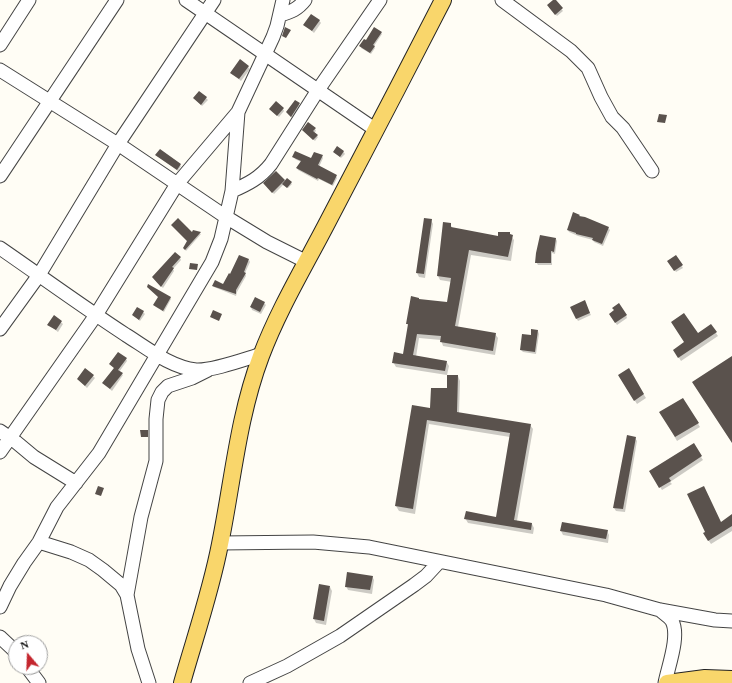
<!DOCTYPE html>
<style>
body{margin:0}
#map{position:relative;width:732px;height:683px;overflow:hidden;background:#fffdf5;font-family:Georgia,serif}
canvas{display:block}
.north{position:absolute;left:8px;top:635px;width:40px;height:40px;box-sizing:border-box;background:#fff;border:1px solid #a0a0a0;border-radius:50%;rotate:341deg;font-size:11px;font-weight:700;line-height:16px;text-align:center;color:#111}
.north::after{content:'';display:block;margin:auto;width:14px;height:18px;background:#c4262e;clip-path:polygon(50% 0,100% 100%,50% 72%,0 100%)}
</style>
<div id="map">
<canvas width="732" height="683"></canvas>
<div class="north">N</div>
</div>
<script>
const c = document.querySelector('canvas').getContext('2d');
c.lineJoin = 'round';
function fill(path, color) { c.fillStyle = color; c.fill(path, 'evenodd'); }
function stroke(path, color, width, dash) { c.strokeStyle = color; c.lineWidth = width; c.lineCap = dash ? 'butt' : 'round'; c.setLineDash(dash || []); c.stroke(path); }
fill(new Path2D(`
 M554,0L563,11L557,16L549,7Z
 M319,20L321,23L314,33L305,25Z
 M381,33L382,34L374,46L375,48L371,54L361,48L366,41Z
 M248,67L250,69L241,81L231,73Z
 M194,98H206L208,100L202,106Z
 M299,104L300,106L292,118L288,114Z
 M283,109L284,111L279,117L272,111Z
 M315,129L316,131L314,133L318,137L315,141L303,130Z
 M343,151L345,154L341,158L334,152Z
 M156,155L180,165L181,166L178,171Z
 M322,156L323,158L319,167L336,176L337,178L333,186L319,179L318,181L298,170L297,168L301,162L295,159L294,157L312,160Z
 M287,179L292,184L288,188L283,185L274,194L264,183L284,180L285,182Z
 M579,216L580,217L608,228L610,230L603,246L594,242L593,240L578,236L569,232L568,230Z
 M431,220L433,224L425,278L419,277L417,273Z
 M450,224L453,229L499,237L509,233L514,240L511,261L471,255L458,327L495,334L498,338L495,355L443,346L441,340L419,338L416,357L446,361L449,366L447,375L396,367L393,362L404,355L409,326L407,324L419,300L448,303L452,282L440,280L438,276Z
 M173,226L192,234L193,231L201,234L186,251L184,248L188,242Z
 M556,239L557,241L555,254L552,253V265H538L536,262Z
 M676,257L683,268L676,272L669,261Z
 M180,258L181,260L173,269L174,271L163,288L154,279Z
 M249,260L250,262L245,273L246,276L237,292L236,296L214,287L213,286L224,285Z
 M148,287L170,297L171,299L164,312L156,307L154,305L159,297Z
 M584,302L591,315L578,321L571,308Z
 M264,303L266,305L261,314L252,310L251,307Z
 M143,312L145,314L140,321L133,315Z
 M610,314L626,315L627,318L617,325Z
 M54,316L63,324L58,332L49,325Z
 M711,326L718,336L681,361L674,350Z
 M538,331L539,334L536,354L523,352L521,350Z
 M126,359L127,361L119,372L123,375L112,391L103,383L114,368L110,364Z
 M86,370L95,378L87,388L78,379Z
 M628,370L646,398L637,404L619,376Z
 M458,376L460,381L459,413L530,425L533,429L517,521L532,524L534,528L533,534L468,523L465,518H497L510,437L429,424L415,514L399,511L396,506L431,409Z
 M683,399L700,427L677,441L661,413Z
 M635,438L637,441L625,512L616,511L614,508Z
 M693,445L703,460L670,482L672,484L662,490L650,472Z
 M732,516V531L711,544L704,534Z
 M561,531H607L609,535L608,543L563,535Z
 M372,576L374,580L372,594L348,590L346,586Z
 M330,587L332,591L326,625L316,623L314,619Z`), '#0003');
fill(new Path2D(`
 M553,0H556L563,8L555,15L547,5Z
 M311,14L320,20L312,31L303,25Z
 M285,27L291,30L286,38L282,36Z
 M374,27L382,32L373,45L375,46L370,53L359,46L364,39L366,40Z
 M240,59L249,66L239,79L230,73Z
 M199,91L207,97L201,105L193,98Z
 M295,100L300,103L291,117L286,112Z
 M276,101L284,108L277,116L269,109Z
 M659,114L667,115L665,123L657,122Z
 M308,122L316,128L313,131L318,135L313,140L302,130Z
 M337,146L344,151L340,157L333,152Z
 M160,149L181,164L177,170L155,155Z
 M295,151L311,158L314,152L323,155L318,165L337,175L332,185L318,178L317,179L296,168L301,161L292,157Z
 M276,171L285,180L272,193L263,183Z
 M287,178L292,182L287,188L282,184Z
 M573,212L580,215L579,216L585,217L609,227L602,244L592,240L593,238L576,234V233L567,230Z
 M178,218L192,232L193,230L201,232L185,250L183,248L187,241L171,225Z
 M424,218L432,219L424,274L416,273Z
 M443,222L451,223V227L498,236V232H510V234L513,235L508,257L469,250L455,326L496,333L493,351L440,342L441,336L417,334L413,355L447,361L445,371L392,363L394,352L403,354L408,324H406L411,296L419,298V299L447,302L451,278L437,276Z
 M540,235L556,238L554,252L551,251V263H535L536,253Z
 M175,252L181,257L172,267L174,268L161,287L152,277Z
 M239,255L249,259L244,272L246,273L236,290V294L212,286L215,280L223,284L229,273L230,274Z
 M676,255L683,265L674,271L667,261Z
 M190,263L198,264L197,270L189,269Z
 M148,284L171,297L163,311L153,305L158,297L147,287Z
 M255,297L265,302L260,312L250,307Z
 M585,300L590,313L576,319L570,307Z
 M619,303L627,315L615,323L609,314L614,310L612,308Z
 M137,307L144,311L139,320L132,315Z
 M213,310L222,314L219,321L210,317Z
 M684,313L698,333L711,324L717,332L678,358L673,350L684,342L671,322Z
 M54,315L62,321L56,330L47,325Z
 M531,329L538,330L535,352L520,350L522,334L531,335Z
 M118,352L127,358L118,370L123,373L110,389L102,383L114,368L109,364Z
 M732,356V443L692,382Z
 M85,368L94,375L85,386L77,379Z
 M629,368L644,394L634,401L618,375Z
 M447,375H458L457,412L531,424L514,520L532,523L531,530L464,519L466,511L496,517L510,433L427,420L413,509L395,506L412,405L430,408L431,388H447Z
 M683,398L699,423L675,437L659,412Z
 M140,430H148V437H141Z
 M627,435L636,437L623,509L613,508Z
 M694,443L702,456L669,478L671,481L659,488L649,471Z
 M98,486L104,488L101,496L95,494Z
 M704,486L721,522L732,514V526L708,541L703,533L705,532L687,494Z
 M562,522L608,530L606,539L560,531Z
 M347,572L373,576L370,590L345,587Z
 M319,584L330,586L324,621L313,619Z`), '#5a524d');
const minor = new Path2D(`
 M186,0L376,130
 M502,0L571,51L588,68L601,97L612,117L623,128L652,171
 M280,15C291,12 298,9 305,0
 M0,45L29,0
 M0,70L124,148L226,217L267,242L307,262
 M0,176L117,0
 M232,191C248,184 260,178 271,164L318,90L380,0
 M0,248C42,277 83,307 126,335C147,348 170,367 196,370C213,371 245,359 262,354
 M0,329L39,275L118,144L214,0
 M0,431L16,442L34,457L76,483
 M0,452L96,315L177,184L238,112
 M39,542L71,552L89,560L103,570L121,585L127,595L138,649L149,683
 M220,543L313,542L369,547L606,595L660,610L715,620L732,621
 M127,595L141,517L156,461V419L158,400L162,392L168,386L192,378L208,370
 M0,607L10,586L24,563L39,542L57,507L99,453L212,262L221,239L232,191L238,112L273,37L277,26L283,0
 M660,610C664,614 669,616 672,621C680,636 668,667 665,683
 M0,637L16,652
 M27,667L39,683
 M250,683L287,666L340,636L414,585L426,576L439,562`);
const major = new Path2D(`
 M182,683C195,637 211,591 220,544C233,480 238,417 261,356C278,311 303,269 325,227C365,151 404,76 443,0
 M667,683L705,678L732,679`);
stroke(minor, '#444', 15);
stroke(major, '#222', 18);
stroke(minor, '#fff', 13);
stroke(major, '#f9d66b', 16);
</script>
